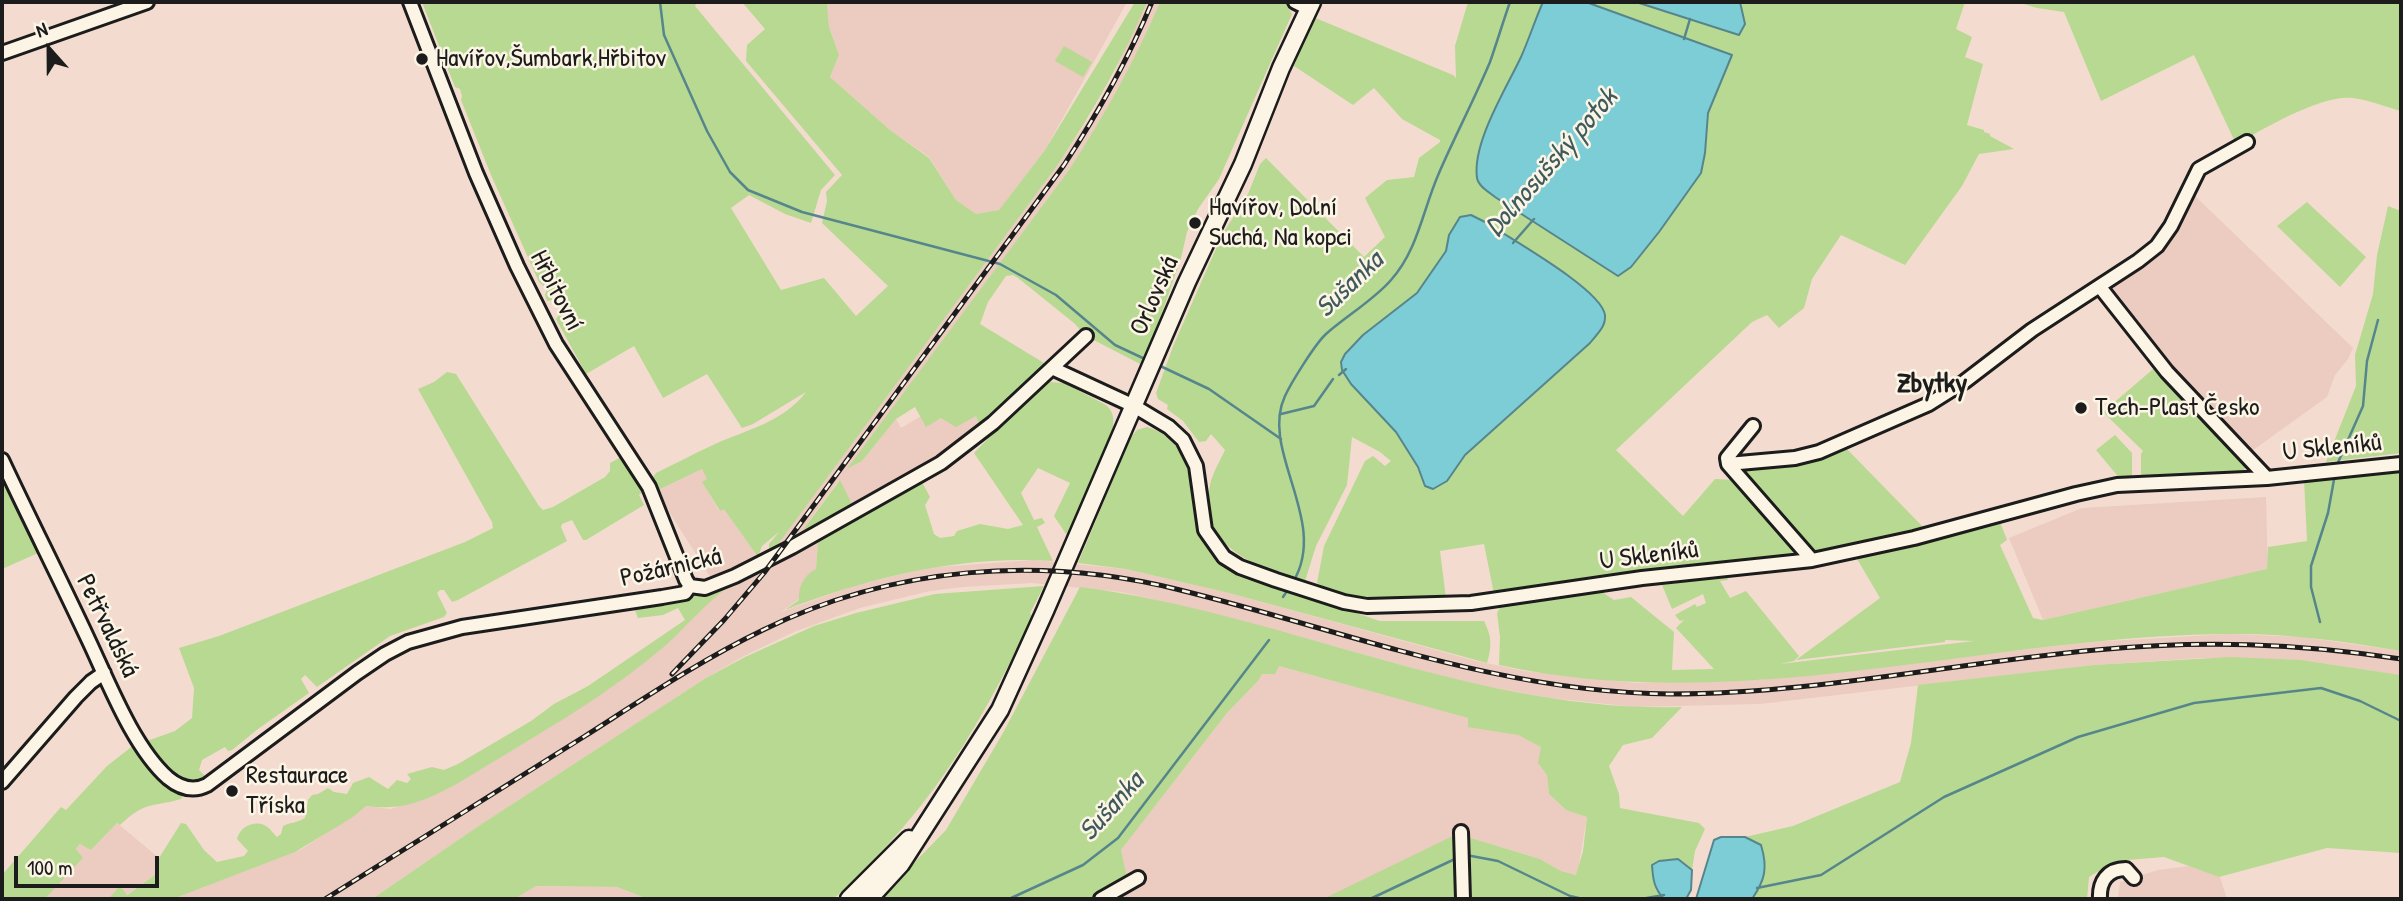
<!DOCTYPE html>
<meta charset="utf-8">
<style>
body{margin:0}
#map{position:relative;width:2403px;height:901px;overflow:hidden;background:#f3dccf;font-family:"Patrick Hand",sans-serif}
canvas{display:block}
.frame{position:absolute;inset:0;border:4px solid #1c1c1c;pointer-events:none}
.north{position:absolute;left:14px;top:14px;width:70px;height:70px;-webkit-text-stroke:5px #fcf5e5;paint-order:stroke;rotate:339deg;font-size:19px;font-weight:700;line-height:28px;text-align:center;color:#1c1c1c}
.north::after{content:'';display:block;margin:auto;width:24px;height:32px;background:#1c1c1c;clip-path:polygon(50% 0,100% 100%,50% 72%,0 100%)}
.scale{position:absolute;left:14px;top:856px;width:145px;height:32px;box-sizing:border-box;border:4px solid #1c1c1c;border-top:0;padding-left:9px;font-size:21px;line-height:24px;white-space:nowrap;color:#1c1c1c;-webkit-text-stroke:5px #fcf5e5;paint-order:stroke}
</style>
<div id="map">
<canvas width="2403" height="901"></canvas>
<div class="frame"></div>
<div class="north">N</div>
<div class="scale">100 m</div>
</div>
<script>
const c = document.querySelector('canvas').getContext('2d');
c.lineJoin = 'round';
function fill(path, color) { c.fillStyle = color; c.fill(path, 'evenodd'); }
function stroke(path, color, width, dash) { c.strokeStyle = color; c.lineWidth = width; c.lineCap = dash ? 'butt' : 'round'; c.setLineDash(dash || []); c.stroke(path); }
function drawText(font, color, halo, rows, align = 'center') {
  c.font = font + ' "Patrick Hand",sans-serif'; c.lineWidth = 5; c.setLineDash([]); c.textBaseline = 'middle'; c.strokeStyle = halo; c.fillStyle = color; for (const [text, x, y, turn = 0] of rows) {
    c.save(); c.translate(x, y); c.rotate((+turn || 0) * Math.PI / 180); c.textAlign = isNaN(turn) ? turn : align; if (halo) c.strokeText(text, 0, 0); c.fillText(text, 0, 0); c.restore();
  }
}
fill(new Path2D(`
 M827,2H1127L1045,150L999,210L976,214L956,200L929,157L890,130L830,77L839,55L829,27Z
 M1147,2H1160L1141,46L1100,123L1069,170L849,468L862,461L896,419L901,428L921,416L924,424L941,418L960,423L976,416L980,427L939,457L852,504L839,480L784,556L822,537L818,542L816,569L799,599L781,612L853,586L926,568L1033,560L1126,569L1229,593L1472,660L1524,671L1636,683L1758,680L2091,642L2230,634L2303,637L2401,651V675L2301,660L2201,658L2094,665L1760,704L1635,707L1550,698L1467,683L1223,616L1122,592L1032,583L963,587L930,591L860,608L794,632L742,657L706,678L477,827L372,899H173L302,849L366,806L391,809L449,788L547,729L634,670L666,644L720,592L737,581L755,575L1059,163L1090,117L1112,78Z
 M2193,194L2353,348L2348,359L2335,375L2327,397L2249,453L2170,367L2112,292L2115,285L2136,269Z
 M702,469L708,479L703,483L719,511L724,508L758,557L711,578L656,491Z
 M2266,497L2268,569L2043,620L2009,538L2082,508Z
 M1279,666L1469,718L1518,735L1542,747L1538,763L1547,775L1549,794L1566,810L1587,817L1577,875L1561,871L1540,859L1471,838L1462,833L1326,899H1129L1128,897L1112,899L1127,877L1121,850L1227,713L1258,681L1262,673Z
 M117,823L159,858L156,874L126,895L120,887L108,899H45L83,858L76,849L81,844L91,850Z
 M2189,866L2220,877L2227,899H2118L2120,882L2158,870Z
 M517,886L617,887L648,899H500Z`), '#eccbc0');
fill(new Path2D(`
 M422,2H697L695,6L835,175L821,190L811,223L785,214L749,195L731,208L781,290L824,278L856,316L888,286L822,223L827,201L826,192L842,175L746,61L747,45L765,29L742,2H827L829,27L839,55L830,77L890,130L929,158L956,200L976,214L999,210L1045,150L1135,2H1147C1123,59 1093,111 1059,163L773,551L769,552V544L779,532L762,546L758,557L724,509L720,511L702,482L707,479L702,469L656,491L651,480L656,473C675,464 693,454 711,446C744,430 783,423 806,392L753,424L742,428L707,374L663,398L634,346L586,374L556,319L561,312L554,300L547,301L545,295L547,289L539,282L491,175L461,100L462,96L460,89L455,87Z
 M1160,2H1285L1292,14L1219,179L1198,209L1187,232L1181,258L1153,339L1142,365L1086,336L1074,323L1018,278L1013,275L1006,276L988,302L980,324L1049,366L1030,376L980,427L976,416L956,427L941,418L926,427L915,407L896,419L862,461L847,469L1069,170C1104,116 1135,61 1160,2Z
 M1468,2H1543L1522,55L1487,130L1479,184L1495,197L1588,256L1631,267L1659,232L1701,173L1705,153L1708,113L1732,55L1586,2H1636L1739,35L1745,24L1740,2H1965L1956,29L1972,37L1965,57L1983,64L1967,125L1984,130V132L1990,134V136L2014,149L1979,154L1962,186L1905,265L1841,235L1812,279L1804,308L1779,328L1767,315L1752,322L1616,450L1683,516L1715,479L1735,480L1803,554L1494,594L1484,544L1440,551L1446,598C1411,599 1345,606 1317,583L1324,546L1365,461L1373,456L1385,466L1391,461L1380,452L1352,437L1347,485L1316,546L1305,581C1257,567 1198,549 1210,485C1212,474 1220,461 1225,450L1211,434L1206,441L1199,442L1183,421L1167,409L1168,405L1158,399L1156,393L1174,344L1222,235L1248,194L1260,164L1266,158L1364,257L1385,237L1365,198L1387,180L1414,177L1419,158L1440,142V140L1402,119L1374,88L1353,105L1294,66L1313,17L1453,75L1456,78L1455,46ZM1471,215L1514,242L1590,343L1465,455L1447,481L1425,486L1418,467L1396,432L1351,384L1345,354L1363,335L1417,293Z
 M2017,2H2401V111C2386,107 2369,100 2353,98C2321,94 2264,129 2236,144L2194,55L2101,101L2064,12L2037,8Z
 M1064,46L1092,62L1083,77L1055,61Z
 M2307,202L2366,257L2340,287L2277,226Z
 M2388,206L2401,211V453L2326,462L2356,386L2355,355L2373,294L2377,255Z
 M2159,364L2244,463L2245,468L2241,476L2144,479L2141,475V454L2143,451L2103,412Z
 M447,372L456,374L539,506L543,510L553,507L605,477L610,471V463L621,457L643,492L639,495L644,505L586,540H583L572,520L562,524L561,527L567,541L458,600L452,602L444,590H440L437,593L447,613L444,617L390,636L317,687L305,675L301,679L309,693L258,729L232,750L228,751L225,747L202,760L199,770L206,777C185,800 158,756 147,741L175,731L192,718L194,688L179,648L219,636L465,542L493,528L492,522L418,389L434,382Z
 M1048,382L1064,383L1106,405C1115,413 1114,421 1112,432L1068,537L1054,516L1070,483L1038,468L1021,493L1034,520L1042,518L1045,523L1037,527L1053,561C961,555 870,577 785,610L799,600C798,587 804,575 816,569L818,542L822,537L922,482L930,497L925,505L934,534L940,538L954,536L957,531L980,524L1008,529L1023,525L974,453L1040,386Z
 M1147,427C1198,443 1186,491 1200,531C1208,551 1222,563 1239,574L1380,621H1484C1492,637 1492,646 1487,663L1229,593L1126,569L1078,563L1131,437L1137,430Z
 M2115,435L2132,453V476L2129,479L2121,480L2096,450Z
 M1843,445L1923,527L1815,554L1742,474L1749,465Z
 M2,459L45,550L2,569Z
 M2401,467V651C2344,641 2285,633 2227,634C1984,636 1741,718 1499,665L1500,637L1497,613L1501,606L1602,592L1614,600L1631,597L1674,632L1672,670L1714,669L1676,628L1684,620L1680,621L1675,615L1695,604L1697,607L1706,603L1703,594L1672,609L1662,585L1727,577L1728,580L1720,581L1730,598L1746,591L1799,656L1794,661L1780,664L1974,641L1945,640V642L1796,660L1880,598L1856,557L1996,521L2000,522L2007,540L2000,545L2033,618L2043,620L2267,569L2268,547L2307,541L2304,479Z
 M840,480L852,504L797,538Z
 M737,581C710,598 690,623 666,645C615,689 556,724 498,759C471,775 444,794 414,803C397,808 383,808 366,806L353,817L295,852L173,899H108L120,886L127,895L156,874L159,858L181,823L186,824L204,850L217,862L244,856L248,851L237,839C239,828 253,820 264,825C269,827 273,833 277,837L281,834L283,826C291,822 297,823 305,818L308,800L312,795L318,794L328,788L334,792L347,794L353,783L369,777L388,789L397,780L407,783L411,779L407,774L432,767L444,770L458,764L531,721L554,704L588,686L685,620L678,608L663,615L638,618L634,608L644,604L716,591Z
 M1044,586L1030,613L1033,617C987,709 948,783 875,858C861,871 848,888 833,899H648L617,887L536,886L514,899H372L477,827L706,678L745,657L814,626L856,613L935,594Z
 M1080,587C1284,613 1474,713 1682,707L1652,738L1623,745L1609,766L1619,794L1620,808L1699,823L1705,829L1695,851L1692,870L1678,859L1653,881L1656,890L1665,899H1323L1461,832L1471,838L1540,859L1561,871L1576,875L1583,851L1587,817L1566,810L1549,794L1547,775L1538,763L1541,747L1518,735L1468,727V718L1279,666L1275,674H1262L1258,681L1227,713L1121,850L1127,877L1091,899H879L946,830L1003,733Z
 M2230,657L2301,660L2401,675V853L2327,848L2219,877L2164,857L2115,861L2089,877L2087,899H1752L1759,888L1761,845L1745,837L1793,826L1900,782L1911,743L1918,685L2094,665Z
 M135,744L183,796L181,799C150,808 147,800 120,825L117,823L91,850L80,844L76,849L83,858L45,899H2V875L61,807L66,810L107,766Z`), '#b7d992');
const water = new Path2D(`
 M1543,2H1586L1732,55L1708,113L1705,153L1701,173L1659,232L1631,267L1618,276L1495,197C1489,192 1478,186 1477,178C1472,143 1506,89 1521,57C1529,39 1535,20 1543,2Z
 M1636,2H1740L1745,24L1739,35Z
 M1471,215L1487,223C1512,240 1601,289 1605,315C1606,327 1597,334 1590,343L1465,455L1447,481L1433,489L1425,486L1418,467L1396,432L1351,384L1342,370L1341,362L1345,354L1363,335L1417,293L1446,251L1449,235L1460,217Z
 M1721,837H1745L1761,845C1768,868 1765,880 1752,899H1696L1714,840Z
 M1678,859L1692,870L1691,890L1686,899H1664C1654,888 1653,880 1652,865L1659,861Z`);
fill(water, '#7dcdd6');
stroke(water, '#56868c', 2);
stroke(new Path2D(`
 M660,2L664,35L707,131L730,172L748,190L802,212L1000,264L1056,295L1115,345L1147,360
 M1684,39L1690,19
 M1513,243L1534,219
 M1156,364L1209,389L1281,439
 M1339,375L1346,369
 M1281,414L1314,406L1333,379
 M2336,467L2363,406L2367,361L2378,320
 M1293,582C1330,521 1259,451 1285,396C1291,383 1315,344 1326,334C1345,317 1375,299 1391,280C1418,250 1423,209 1439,173C1455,136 1474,100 1490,62C1497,42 1503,22 1510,2
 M1283,597L1289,588
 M2320,622L2311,587V566L2328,513L2335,474
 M1466,855L1498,861L1570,896L1583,899
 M1757,888L1821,875L1944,797L2078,737L2194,703L2321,688L2360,701L2401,721
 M1123,898L1125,899
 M1009,899L1083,865L1118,838L1269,640
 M1013,899H1093
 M1370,899L1457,858
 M1641,899L1664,895`), '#56868c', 2.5);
const minor = new Path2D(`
 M410,2L476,173L517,266L556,344L649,487L686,580L690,586
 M1295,2L1309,9
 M2,53L147,2
 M2100,287L2167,372L2267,478
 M1052,368L1134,406L1169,427L1183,440L1196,466L1205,530L1224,557L1240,567L1276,580L1344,602L1367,606L1471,603L1642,578L1812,560L1914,538L2076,494L2117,485L2267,478L2401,464
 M1753,426L1727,458L1728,464L1795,458L1819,452L1929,404L1964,382L2032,330L2138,261L2157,246L2171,226L2199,169L2247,142
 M2,460C30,520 60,579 88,639C108,681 133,747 168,778C180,788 193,792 207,785L357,673L385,654L408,642L462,627L662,597L685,593L690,586
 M1728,464L1812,560
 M690,586L705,588L735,576L792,547L941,463L993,423L1086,336
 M2,782L76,697L91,682L104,673
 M1461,832L1463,899
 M1101,899L1138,878
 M2100,899C2099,882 2107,869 2126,869L2134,878`);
const secondary = new Path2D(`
 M849,899L909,839
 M869,899L901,864L1000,710L1045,611L1187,282L1243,164L1281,68L1312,2`);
stroke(minor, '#1c1c1c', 18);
stroke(secondary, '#1c1c1c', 21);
stroke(minor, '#fcf5e5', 12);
stroke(secondary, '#fcf5e5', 16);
const rail = new Path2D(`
 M672,674L724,620L764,573L1064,165C1098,113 1128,60 1152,2
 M325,899C411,845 498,791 585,736C643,699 701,660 763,630C893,566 1040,555 1180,590C1342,630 1501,693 1671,694C1813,694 1954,663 2096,650C2202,640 2296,643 2401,659`);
stroke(rail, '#1c1c1c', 5);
stroke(rail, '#fcf5e5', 2.5, [8]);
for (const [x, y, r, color] of [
 [422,59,7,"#1c1c1c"],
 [1195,223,7,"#1c1c1c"],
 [2081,408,7,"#1c1c1c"],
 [232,791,7,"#1c1c1c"]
]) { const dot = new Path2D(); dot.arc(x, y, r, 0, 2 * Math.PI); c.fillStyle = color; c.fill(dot); stroke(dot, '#fcf5e5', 2.5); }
drawText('26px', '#1c1c1c', '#fcf5e5', [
 ["Havířov,Šumbark,Hřbitov",436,59],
 ["Havířov, Dolní",1209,208],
 ["Suchá, Na kopci",1209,238],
 ["Tech-Plast Česko",2095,408],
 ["Restaurace",246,776],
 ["Tříska",246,806]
], 'left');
drawText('26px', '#1c1c1c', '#fcf5e5', [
 ["Hřbitovní",556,291,63],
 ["Orlovská",1155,296,-66],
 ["U Skleníků",2332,448,-6],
 ["U Skleníků",1649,556,-7],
 ["Požárnická",671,568,-13],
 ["Petřvaldská",107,626,64]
]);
drawText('italic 28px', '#3e5a5d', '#fcf5e5', [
 ["Dolnosušský potok",1552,163,-49],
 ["Sušanka",1350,285,-44],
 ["Sušanka",1112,807,-48]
]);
drawText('bold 28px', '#1c1c1c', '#fcf5e5', [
 ["Zbytky",1932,385]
]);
</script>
